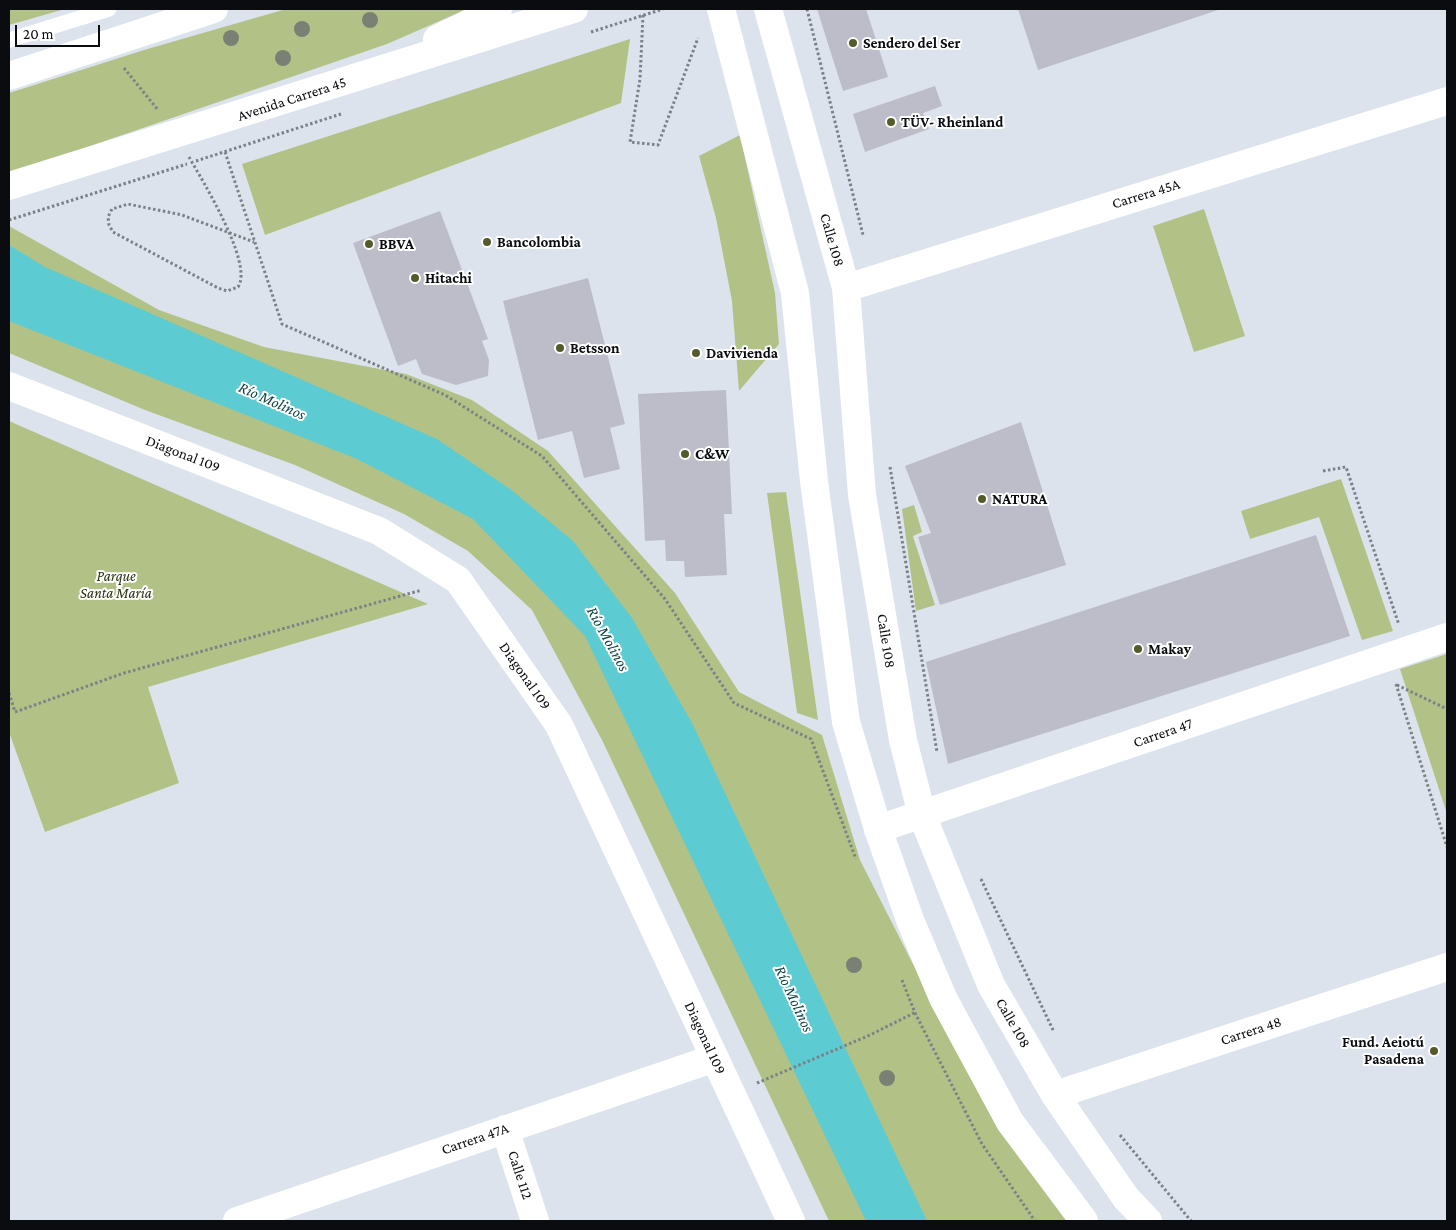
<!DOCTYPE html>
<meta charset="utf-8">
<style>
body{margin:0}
#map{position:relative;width:1456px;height:1230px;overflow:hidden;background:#dce3ec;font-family:"Crimson Pro",serif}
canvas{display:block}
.frame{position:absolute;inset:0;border:10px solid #0a0c0f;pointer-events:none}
.scale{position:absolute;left:15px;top:25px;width:85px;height:22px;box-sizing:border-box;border:2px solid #0a0c0f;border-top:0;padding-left:6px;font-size:15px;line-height:18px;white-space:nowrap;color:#0a0c0f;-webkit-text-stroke:4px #fff;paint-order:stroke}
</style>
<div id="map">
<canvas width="1456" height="1230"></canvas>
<div class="frame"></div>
<div class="scale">20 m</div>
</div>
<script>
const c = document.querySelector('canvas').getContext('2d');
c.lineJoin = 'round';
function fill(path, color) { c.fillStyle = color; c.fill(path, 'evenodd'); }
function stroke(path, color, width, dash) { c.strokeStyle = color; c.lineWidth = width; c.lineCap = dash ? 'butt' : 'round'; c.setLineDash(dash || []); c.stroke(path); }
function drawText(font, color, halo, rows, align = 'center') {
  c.font = font + ' "Crimson Pro",serif'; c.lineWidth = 4; c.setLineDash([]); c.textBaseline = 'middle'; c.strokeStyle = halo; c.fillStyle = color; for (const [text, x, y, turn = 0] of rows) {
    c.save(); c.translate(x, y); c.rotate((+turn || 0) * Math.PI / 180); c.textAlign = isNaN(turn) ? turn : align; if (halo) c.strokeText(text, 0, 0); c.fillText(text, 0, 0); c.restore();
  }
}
fill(new Path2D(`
 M9,9H65L9,25Z
 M286,9H467L387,44L9,174V93L144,50Z
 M630,39L621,103L265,235L242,164Z
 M740,135L775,293L779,344L739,391L732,301L716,218L699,156Z
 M1204,209L1245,336L1194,352L1153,226Z
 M9,226L159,310L264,347L406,374L472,400L548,451L675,593L739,692L822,735L860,860L946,1029L1073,1221H829L602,740L532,610L468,551L404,514L295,465L145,410L9,353Z
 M9,421L428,604L148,687L179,783L45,832L9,732Z
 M1341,479L1393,631L1362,640L1319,517L1250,539L1241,511Z
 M786,492L818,720L797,713L767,493Z
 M914,505L922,532L913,536L935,605L916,611L902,509Z
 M1447,654V814L1400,669Z`), '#b2c287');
fill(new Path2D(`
 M9,245L45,267L437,439L510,489L573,541L632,618L692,723L927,1221H866L585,636L473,519L357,459L9,321Z`), '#5ccbd2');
fill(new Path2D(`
 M817,9H866L888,77L843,91Z
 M1018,9H1221L1038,70Z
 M935,86L942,106L923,113L929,129L865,152L853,114Z
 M440,211L488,339L482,341L489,360L488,376L456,385L422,374L416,359L398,366L353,243Z
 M588,278L625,424L610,428L620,469L584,478L572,431L538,440L503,301Z
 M726,390L732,514H724L727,575L685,577L684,561H666L665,540L645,541L638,394Z
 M1021,422L1066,565L940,605L918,537L931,533L905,466Z
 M1316,535L1350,636L948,764L926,662Z`), '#bcbdc8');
stroke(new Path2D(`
 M807,9L863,235
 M643,15L640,79L630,142L658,145L698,38
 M591,32L663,9
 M124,68L158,110
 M225,152L282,324L445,395L542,456L665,599L734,703L811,739L856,859
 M189,157C202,180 254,264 238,287L227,291L218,288L113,232L109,225L108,217L112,209L128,204L182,215L254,242
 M196,161L341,114
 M9,220L187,164
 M890,467L937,752
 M1323,471L1346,467L1399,625
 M1396,684L1447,847
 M1397,685L1447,709
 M9,693L15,712L124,673L422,590
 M981,879L1054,1032
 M902,980L915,1013L982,1144L1035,1221
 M757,1083L870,1035L916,1012
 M1120,1135L1191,1221`), '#7c8187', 3, [2.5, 2.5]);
stroke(new Path2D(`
 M9,40L109,9`), '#fff', 15);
stroke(new Path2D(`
 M846,288L1447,101
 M9,386L379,531L458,580L559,725L791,1221
 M878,829L1447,637
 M1055,1095L1447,967
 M505,1129L535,1221
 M237,1221L715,1058`), '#fff', 28);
stroke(new Path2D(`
 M721,9L795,293L814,481L846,722L878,829L910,920L943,998L1010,1122L1084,1221
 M768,9L846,288L862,495L903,740L922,815L991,985L1055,1095L1126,1198L1148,1221`), '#fff', 28);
stroke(new Path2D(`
 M437,39L498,9
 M9,76L214,9
 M9,186L574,9`), '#fff', 28);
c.fillStyle = '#7a8174';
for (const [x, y] of [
 [370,20],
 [302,29],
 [231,38],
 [283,58],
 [854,965],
 [887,1078]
]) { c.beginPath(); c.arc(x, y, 8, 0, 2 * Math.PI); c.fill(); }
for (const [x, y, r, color] of [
 [853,43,5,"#545b2a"],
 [891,122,5,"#545b2a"],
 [487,242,5,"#545b2a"],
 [369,244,5,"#545b2a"],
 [415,278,5,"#545b2a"],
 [560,348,5,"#545b2a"],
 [696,353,5,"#545b2a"],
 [685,454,5,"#545b2a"],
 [982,499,5,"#545b2a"],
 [1138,649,5,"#545b2a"],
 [1434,1051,5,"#545b2a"]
]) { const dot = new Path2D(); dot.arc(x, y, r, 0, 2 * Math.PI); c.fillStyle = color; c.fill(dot); stroke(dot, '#fff', 2); }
drawText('bold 15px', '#0a0c0f', '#fff', [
 ["Sendero del Ser",863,43],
 ["TÜV- Rheinland",901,122],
 ["Bancolombia",497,242],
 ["BBVA",379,244],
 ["Hitachi",425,278],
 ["Betsson",570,348],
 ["Davivienda",706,353],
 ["C&W",695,454],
 ["NATURA",992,499],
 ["Makay",1148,649],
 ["Fund. Aeiotú",1424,1042,"right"],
 ["Pasadena",1424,1059,"right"]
], 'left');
drawText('15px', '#0a0c0f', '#fff', [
 ["Avenida Carrera 45",292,99,-18],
 ["Carrera 45A",1146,194,-17],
 ["Calle 108",832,240,74],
 ["Diagonal 109",183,454,21],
 ["Calle 108",886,641,81],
 ["Diagonal 109",525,676,55],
 ["Carrera 47",1163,733,-19],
 ["Calle 108",1013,1023,60],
 ["Carrera 48",1251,1031,-18],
 ["Diagonal 109",705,1038,65],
 ["Carrera 47A",475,1139,-19],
 ["Calle 112",520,1175,72]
]);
drawText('italic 15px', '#2a3111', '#fff', [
 ["Parque",116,576],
 ["Santa María",116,593]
]);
drawText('italic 16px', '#104346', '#fff', [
 ["Río Molinos",272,401,24],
 ["Río Molinos",608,639,61],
 ["Río Molinos",794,999,65]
]);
</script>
